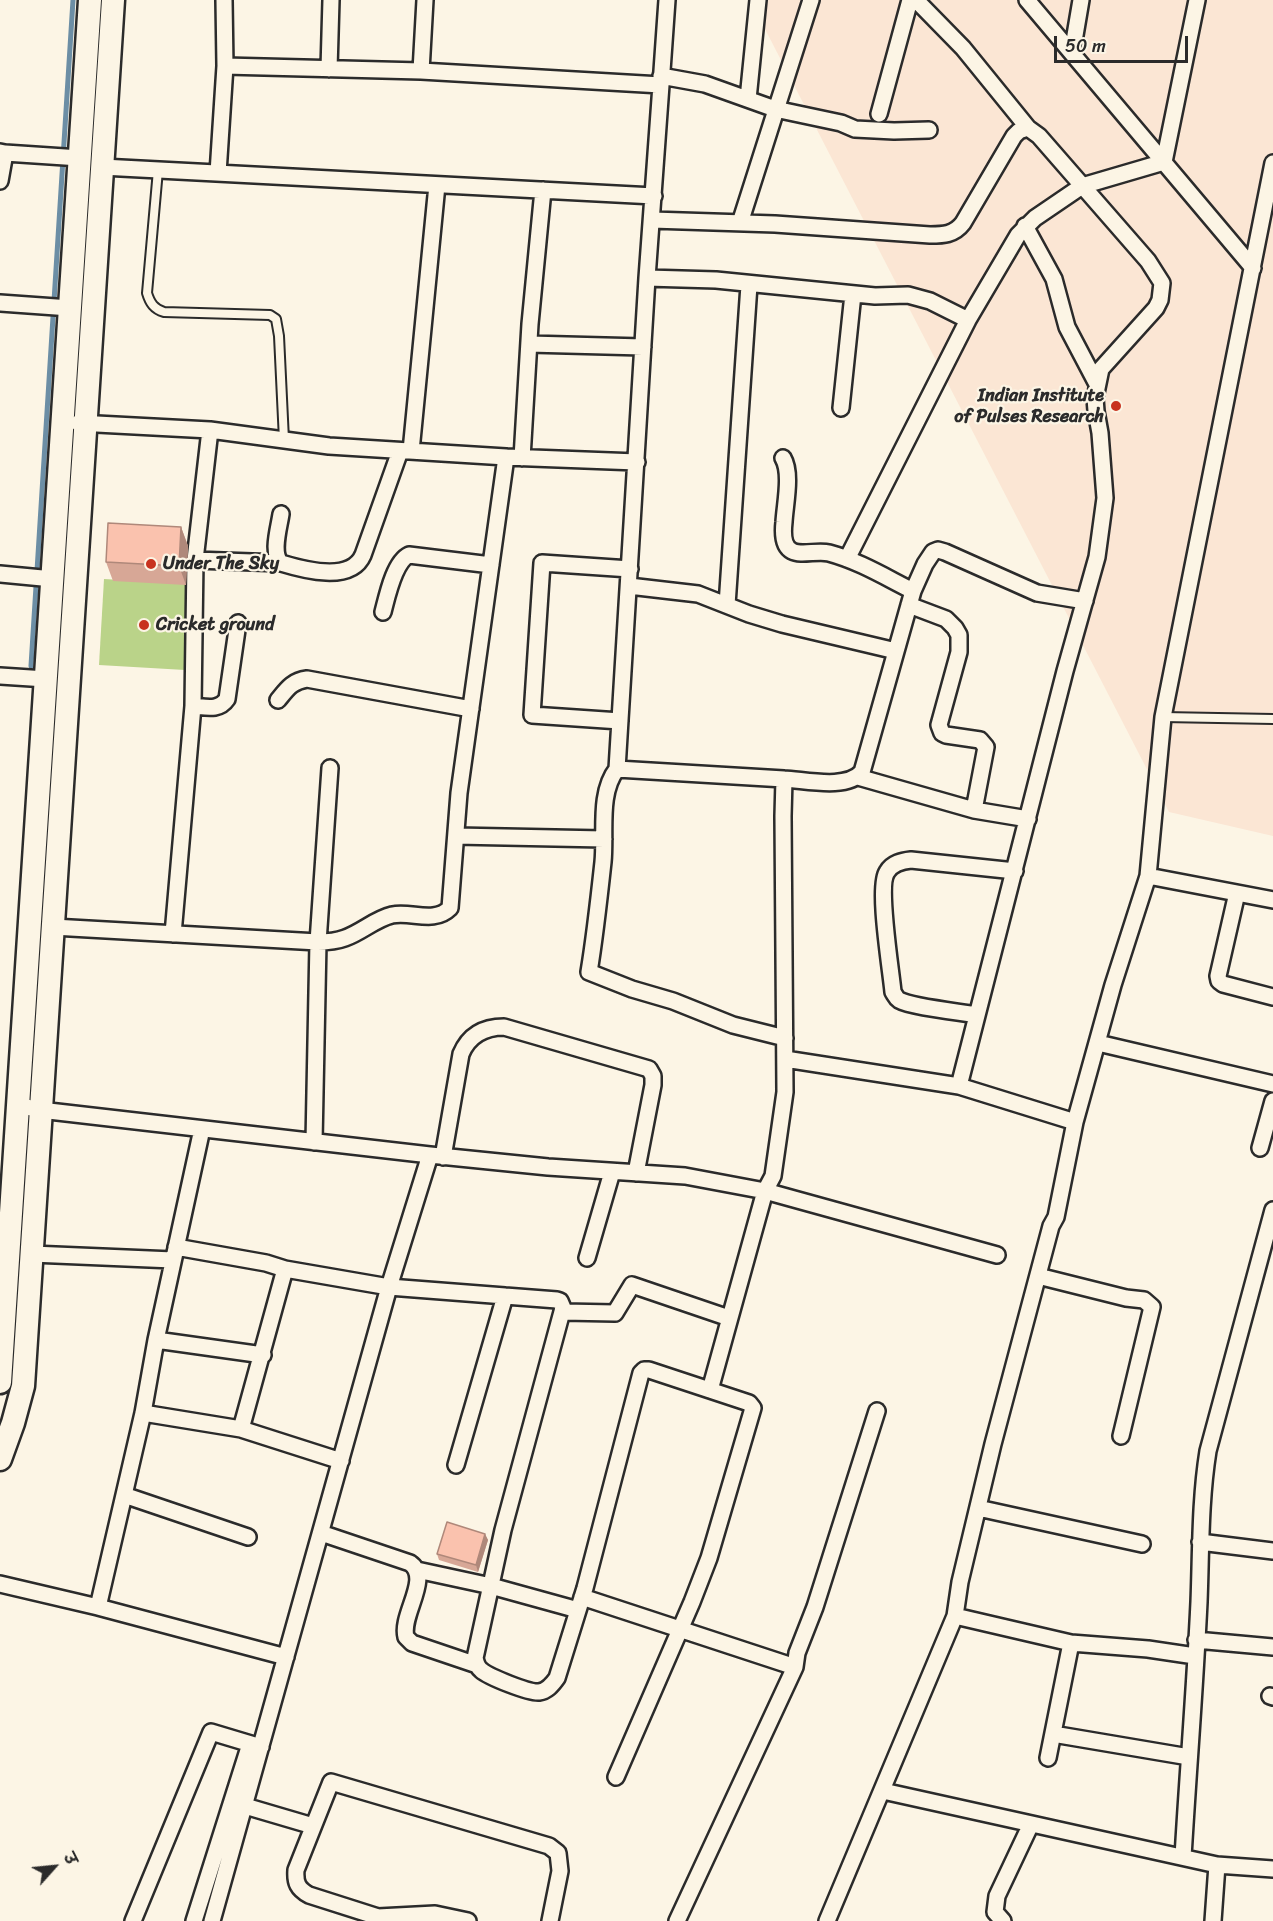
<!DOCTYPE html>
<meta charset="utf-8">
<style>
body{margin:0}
#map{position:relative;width:1273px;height:1921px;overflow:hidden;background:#fcf5e5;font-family:Sriracha,"Playpen Sans Deva",sans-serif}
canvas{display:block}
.north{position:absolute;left:24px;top:1837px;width:60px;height:60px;-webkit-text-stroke:4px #fcf5e5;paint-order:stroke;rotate:63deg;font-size:16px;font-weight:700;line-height:24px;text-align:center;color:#2b2b2b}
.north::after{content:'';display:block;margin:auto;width:21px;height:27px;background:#2b2b2b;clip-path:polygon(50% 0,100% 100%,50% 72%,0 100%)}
.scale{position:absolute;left:1054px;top:36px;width:134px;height:27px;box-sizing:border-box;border:3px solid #2b2b2b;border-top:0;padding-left:8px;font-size:18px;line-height:21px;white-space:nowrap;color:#2b2b2b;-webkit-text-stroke:4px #fcf5e5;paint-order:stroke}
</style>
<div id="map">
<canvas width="1273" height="1921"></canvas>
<div class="north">उ</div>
<div class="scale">50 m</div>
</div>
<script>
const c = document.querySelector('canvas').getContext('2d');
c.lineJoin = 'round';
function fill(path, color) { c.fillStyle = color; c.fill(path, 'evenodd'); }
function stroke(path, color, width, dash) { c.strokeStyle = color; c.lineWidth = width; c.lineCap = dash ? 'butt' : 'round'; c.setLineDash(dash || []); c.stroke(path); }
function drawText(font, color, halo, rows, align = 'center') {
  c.font = font + ' Sriracha,sans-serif'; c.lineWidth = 4.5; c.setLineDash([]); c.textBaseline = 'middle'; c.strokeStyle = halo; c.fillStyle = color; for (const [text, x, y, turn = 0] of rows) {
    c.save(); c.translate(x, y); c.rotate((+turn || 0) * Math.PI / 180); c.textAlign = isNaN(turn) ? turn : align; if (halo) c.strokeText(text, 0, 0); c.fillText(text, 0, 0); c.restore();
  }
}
fill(new Path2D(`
 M750,0H1273V836L1169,812Z`), '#fbe6d4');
fill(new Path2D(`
 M104,579L190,584L185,670L99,665Z`), '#bad389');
stroke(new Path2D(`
 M31,666L73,0`), '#6c8ea5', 5);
const lane = new Path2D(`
 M158,170L147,293C150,303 154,309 164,312L270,315L276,319L279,336L284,440
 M1163,717L1273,719`);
const street = new Path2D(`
 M224,0L225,66L421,71L425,0
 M916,0L963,48L1028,128
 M1027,0L1253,268
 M1072,53L1081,0
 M329,69L331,0
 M421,71L661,85L667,0
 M661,76L705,84L775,109L841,123L855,129L894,131L929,130
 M748,99L758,0
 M879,114L910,0
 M0,152L5,153L0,181
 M5,153L80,158
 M1273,163L1163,717L1148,876L1273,900
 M102,167L654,196
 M218,173L225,66
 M652,220L775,224L930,235C943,235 954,235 963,223L1014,136L1019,131L1028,128L1039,136L1148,261L1162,283L1160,300L1156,308L1101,369L1095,398L1096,411L1100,433L1105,498L1097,557L1065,671L959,1086
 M740,223L811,0
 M1025,226L1054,279L1067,327L1097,384
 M647,278L716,280L875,296L908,295L930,301L968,320
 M0,303L70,308
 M529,344L643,347
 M841,408L853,294
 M78,423L210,430L329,446L506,457L637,462
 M411,451L437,185
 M522,458L530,324L543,190
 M783,458C792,473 785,504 784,522C783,531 782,546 792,551C801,556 818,550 829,553C859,561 885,577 913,591
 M281,514C279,528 271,553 281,563C304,570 351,583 363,555L400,451
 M847,559L968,320L1018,235L1035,218L1082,186L1164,162L1197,0
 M195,560L281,563
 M0,574L53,579
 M629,586L698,594L749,614L782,624L896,651
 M727,605L749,285
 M909,605L946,619L955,628L959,635V652L939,725L942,733L946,735L980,740L986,747L974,810
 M383,612C387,597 394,562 409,555L491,565
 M0,676L46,679
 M278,700C287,689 292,681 307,679L471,709
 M193,706C206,707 219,711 227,699L238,623
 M620,721L532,715L542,563L630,569
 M617,769L647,278L661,85
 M858,777L974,810L1028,819
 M784,779C806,780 846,790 862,772L913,591L925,564L933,552L938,550L945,552L1037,593L1085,601
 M456,836L604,839
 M1237,893L1218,976L1219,981L1223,984L1273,997
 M53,927L318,942C327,942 337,941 345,938C362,932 375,919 392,915C412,911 434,924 450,908L459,793L506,457
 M173,934L193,706L195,560L210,430
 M977,1015C961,1012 911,1007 899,1000C896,998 895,995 893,992C891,970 877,886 887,872C892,863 902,861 911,860L1015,871
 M1098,1043L1273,1084
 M785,1059L959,1086L1075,1122
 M18,1105L40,1110L430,1155L548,1167L685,1176L765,1191L997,1255
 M314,1142L318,942L330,768
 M1260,1148L1273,1101
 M443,1157L461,1054C469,1035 484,1027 504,1027L649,1069L653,1076V1085L636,1173
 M32,1254L173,1260
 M587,1258L612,1172
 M285,1269L389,1287L505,1296L456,1465
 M1038,1276L1126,1298L1144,1300L1152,1307L1121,1436
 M505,1296L557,1300L560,1301L563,1308L503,1530L475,1658C476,1662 477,1667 481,1670C489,1677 529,1693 539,1692C547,1691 552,1685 557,1678L585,1588L641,1373L644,1370H649L749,1403L753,1408L709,1558L692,1602L616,1777
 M563,1312L615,1313L632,1285L729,1318
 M156,1340L263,1355
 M710,1390L765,1191L773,1176L785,1092L783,816L784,779L617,769C598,793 606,833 603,862C599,899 595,936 589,972L632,989L673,1001L733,1025L785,1038
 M143,1413L241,1429L285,1269L266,1263L176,1247
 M241,1429L341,1461
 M124,1495L248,1537
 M978,1508L1142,1544
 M321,1533L410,1563C432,1578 400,1615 406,1637L412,1643L477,1665
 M1200,1542L1273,1551
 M417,1570L491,1586L578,1610
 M0,1584L98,1607L286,1657
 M582,1597L795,1667
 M98,1607L143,1413L156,1340L202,1129
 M955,1616L1071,1643L1148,1649L1195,1656
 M1196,1640L1273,1647
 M1270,1696L1273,1697
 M1053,1734L1189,1757
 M1048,1758L1071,1643
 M883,1791L1217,1865L1273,1869
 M245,1806L313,1826
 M1183,1857C1188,1772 1195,1687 1199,1602C1201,1551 1200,1501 1208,1451L1273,1210
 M133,1921L211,1732L261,1747
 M194,1921L250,1744
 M212,1921L389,1287L430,1155
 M468,1921L435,1914L378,1917L309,1895C298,1889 295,1883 296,1870L331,1782L549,1846L558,1853L560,1871L550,1921
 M677,1921L795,1667L797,1653L815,1607L877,1411
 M827,1921L955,1616L960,1582L993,1444L1051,1226L1056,1217L1075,1122L1113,985L1148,876
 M1003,1921L995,1912L997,1896L1031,1824
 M1213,1921L1217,1865`);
const secondary = new Path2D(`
 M0,1382L90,0
 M0,1459L13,1423L23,1386L113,0`);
stroke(lane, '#2b2b2b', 12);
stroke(street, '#2b2b2b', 20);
stroke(secondary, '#2b2b2b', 27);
stroke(lane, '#fcf5e5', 8);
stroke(street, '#fcf5e5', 15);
stroke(secondary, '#fcf5e5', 22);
fill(new Path2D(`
 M181,527L188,546L186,585L113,581L106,562Z
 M485,1534L488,1540L478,1572L439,1560L437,1554Z`), '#d7a796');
fill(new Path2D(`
 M181,527L188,546L186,585L179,566Z
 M485,1534L488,1540L478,1572L476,1565Z`), '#af887a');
const building = new Path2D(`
 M108,523L181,527L179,566L106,562Z
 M447,1522L485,1534L476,1565L437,1554Z`);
fill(building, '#fac2ae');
stroke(building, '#af887a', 1.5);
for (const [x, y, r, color] of [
 [1116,406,6,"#c8321e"],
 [151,564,6,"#c8321e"],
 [144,625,6,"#c8321e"]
]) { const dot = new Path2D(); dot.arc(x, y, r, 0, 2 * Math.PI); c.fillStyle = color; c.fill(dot); stroke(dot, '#fcf5e5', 2); }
drawText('bold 18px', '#2b2b2b', '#fcf5e5', [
 ["Indian Institute",1104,396,"right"],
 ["of Pulses Research",1104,417,"right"],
 ["Under The Sky",163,564],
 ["Cricket ground",156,625]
], 'left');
</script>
